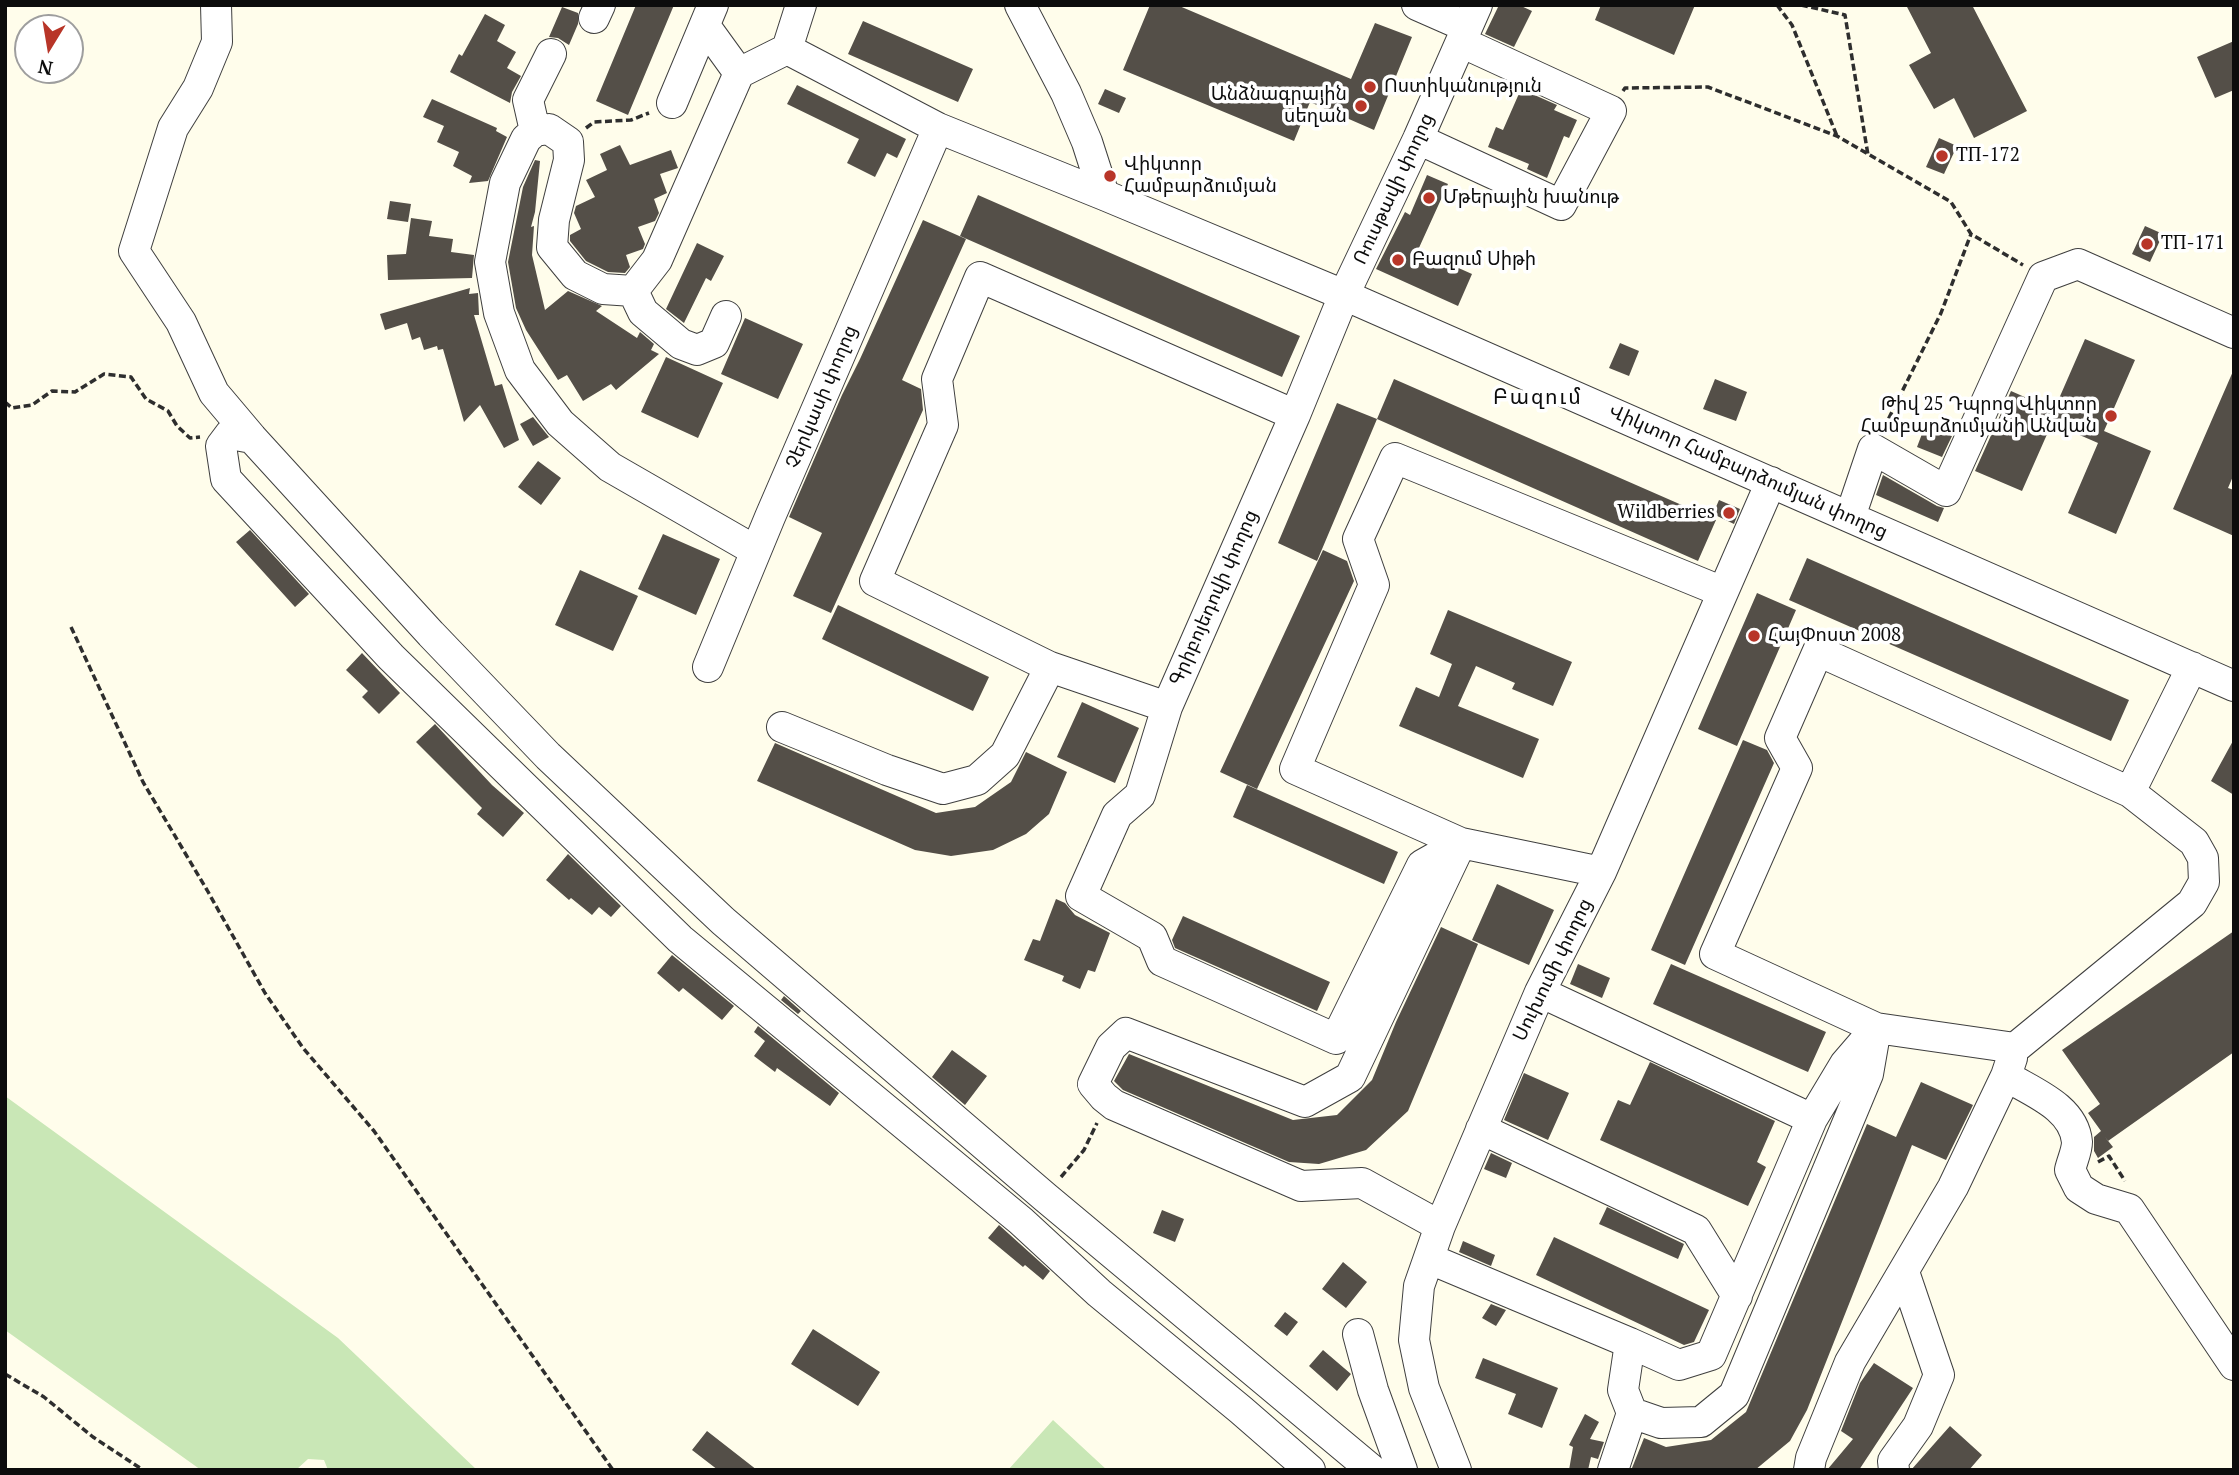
<!DOCTYPE html>
<meta charset="utf-8">
<style>
body{margin:0}
#map{position:relative;width:2239px;height:1475px;overflow:hidden;background:#fffdeb;font-family:"PT Serif",serif}
canvas{display:block}
.frame{position:absolute;inset:0;border:7px solid #0c0c0c;pointer-events:none}
.north{position:absolute;left:14px;top:14px;width:70px;height:70px;box-sizing:border-box;background:#fff;border:2px solid #9e9e9e;border-radius:50%;rotate:191deg;font-size:19px;font-weight:700;line-height:28px;text-align:center;color:#0c0c0c}
.north::after{content:'';display:block;margin:auto;width:24px;height:32px;background:#b83528;clip-path:polygon(50% 0,100% 100%,50% 72%,0 100%)}
</style>
<div id="map">
<canvas width="2239" height="1475"></canvas>
<div class="frame"></div>
<div class="north">N</div>
</div>
<script>
const c = document.querySelector('canvas').getContext('2d');
c.lineJoin = 'round';
function fill(path, color) { c.fillStyle = color; c.fill(path, 'evenodd'); }
function stroke(path, color, width, dash) { c.strokeStyle = color; c.lineWidth = width; c.lineCap = dash ? 'butt' : 'round'; c.setLineDash(dash || []); c.stroke(path); }
function drawText(font, color, halo, rows, align = 'center') {
  c.font = font + ' "PT Serif","Noto Sans Armenian",serif'; c.lineWidth = 7; c.setLineDash([]); c.textBaseline = 'middle'; c.strokeStyle = halo; c.fillStyle = color; for (const [text, x, y, turn = 0] of rows) {
    c.save(); c.translate(x, y); c.rotate((+turn || 0) * Math.PI / 180); c.textAlign = isNaN(turn) ? turn : align; if (halo) c.strokeText(text, 0, 0); c.fillText(text, 0, 0); c.restore();
  }
}
fill(new Path2D(`
 M5,1096L338,1338L477,1470H328L324,1460L308,1459L296,1470H201L5,1330Z
 M1053,1420L1107,1470H1008Z`), '#c9e7b6');
fill(new Path2D(`
 M636,5H674L628,115L596,101Z
 M1150,5H1177L1351,79L1375,23L1412,37L1374,130L1310,102L1294,141L1123,70Z
 M1499,5H1519L1532,11L1514,47L1485,34Z
 M1601,5H1695L1674,55L1595,20Z
 M1906,5H1972L2027,111L1974,138L1954,98L1934,109L1909,65L1931,53Z
 M562,7L578,13V24L569,45L558,38L549,37Z
 M485,14L505,25L497,41L516,52L507,68L521,76L512,92L510,103L450,72L459,54L462,56Z
 M863,21L973,69L958,102L848,54Z
 M2234,41V90L2215,98L2197,57Z
 M797,85L906,139L897,158L887,153L875,177L847,163L859,139L787,104Z
 M1105,89L1126,98L1119,113L1098,104Z
 M1521,89L1557,105L1554,110L1577,120L1569,138L1564,136L1547,178L1527,169L1529,164L1488,147L1496,127L1503,130Z
 M432,99L497,128L496,131L507,137L488,181L469,183L472,176L453,166L459,152L437,142L444,126L423,117Z
 M1939,138L1957,146L1944,174L1926,167Z
 M620,145L630,165L671,150L678,168L660,174L667,193L654,199L659,213L655,221L638,227L645,244L643,249L626,255L630,267L625,273L608,272L586,261L570,241V235L581,229L574,213L576,206L595,197L586,180L607,170L600,154Z
 M535,160L540,161L535,212L531,227L534,226L532,255L545,310L568,291L602,306L596,311L637,338L640,332L654,344L651,350L659,354L616,390L611,384L583,401L567,375L558,380L526,330L516,308L508,262L523,187Z
 M1427,175L1448,184L1418,250L1472,274L1458,306L1376,269L1405,212L1410,215Z
 M978,195L1300,336L1282,377L960,236Z
 M390,201L411,204L408,222L387,219Z
 M411,218L432,221L429,236L453,239L451,252L474,255L472,278L388,280L387,255L406,254Z
 M923,220L966,239L902,380L921,389L923,410L831,613L793,596L822,533L789,517L842,395L860,359Z
 M2145,226L2163,234L2150,262L2132,254Z
 M697,243L724,256L711,281L706,278L684,323L666,309Z
 M470,288L469,294L478,293L479,315H474L495,386L502,384L519,440L504,448L480,405L464,422L443,349L438,350L437,346L424,350L420,337L412,340L407,323L385,330L380,314Z
 M745,318L803,344L778,399L721,374Z
 M2085,339L2135,360L2104,431L2151,451L2116,534L2068,513L2098,443L2052,423L2022,491L1975,471L2011,391L2054,410Z
 M1620,343L1639,351L1629,376L1609,368Z
 M666,357L723,383L698,438L641,412Z
 M2234,369V474L2228,488L2234,490V536L2173,509Z
 M1394,379L1716,520L1698,561L1377,419Z
 M1715,379L1747,392L1736,421L1703,409Z
 M1337,403L1377,419L1317,561L1278,543Z
 M533,417L549,437L533,446L520,424Z
 M1925,426L1952,436L1942,457L1917,447Z
 M538,461L561,478L541,505L518,487Z
 M1883,475L1937,506L1944,508L1938,522L1876,495Z
 M1719,500L1740,509L1734,524L1713,514Z
 M250,530L309,594L295,607L236,542Z
 M663,534L720,559L696,615L638,589Z
 M1323,550L1347,561L1354,581L1257,789L1220,772Z
 M1807,558L2129,700L2111,741L1789,600Z
 M580,570L638,596L613,651L555,625Z
 M1757,593L1796,610L1737,746L1698,729Z
 M838,605L989,677L973,711L822,639Z
 M1448,610L1572,662L1553,706L1512,689L1515,683L1476,666L1458,706L1539,739L1523,778L1399,726L1416,687L1439,697L1452,664L1430,654Z
 M362,653L400,693L379,714L362,697L368,691L346,670Z
 M1082,702L1139,728L1115,783L1057,757Z
 M435,724L492,785L524,813L503,837L477,814L482,808L416,742Z
 M2234,739V795L2211,781Z
 M1743,740L1767,750L1774,763L1685,965L1651,950Z
 M775,743L936,813L975,807L1011,782L1026,752L1067,772L1049,814L1026,834L993,850L951,856L915,850L757,781Z
 M1247,785L1398,852L1384,884L1233,817Z
 M568,854L621,906L611,917L599,907L592,915L571,898L569,900L546,880Z
 M1497,884L1554,910L1529,965L1472,940Z
 M1056,899L1065,903L1075,915L1110,933L1095,972L1088,970L1080,989L1062,981L1064,976L1024,960L1033,939L1040,941Z
 M1183,916L1330,982L1317,1011L1175,948L1172,940Z
 M1441,927L1478,944L1408,1111L1366,1150L1319,1164L1289,1162L1123,1090L1114,1081L1129,1054L1293,1120L1337,1115L1372,1080L1396,1022Z
 M2234,931V1052L2108,1141L2105,1137L2113,1147L2098,1158L2094,1151V1137L2101,1131L2088,1113L2100,1104L2062,1050Z
 M672,955L734,1006L722,1020L683,988L679,992L657,973Z
 M1578,964L1610,978L1602,998L1570,984Z
 M1671,964L1826,1032L1808,1072L1653,1004Z
 M784,996L801,1011L798,1014L781,1000Z
 M758,1026L839,1093L830,1106L777,1068L775,1072L754,1056L765,1041L754,1032Z
 M952,1050L987,1076L965,1105L932,1077Z
 M1650,1062L1775,1121L1757,1162L1766,1167L1748,1206L1600,1140L1618,1100L1630,1105Z
 M1524,1073L1569,1093L1548,1140L1504,1120Z
 M1921,1082L1973,1105L1946,1160L1912,1145L1807,1410L1790,1441L1755,1470L1632,1468L1644,1438L1666,1447L1711,1440L1746,1412L1867,1124L1896,1137Z
 M1491,1153L1512,1163L1506,1178L1484,1169Z
 M1607,1207L1684,1244L1678,1259L1599,1224Z
 M1162,1210L1184,1219L1175,1242L1153,1233Z
 M999,1225L1050,1271L1043,1280L1025,1265L1023,1267L988,1238Z
 M1554,1237L1709,1310L1694,1342L1684,1345L1536,1275Z
 M1463,1241L1495,1255L1491,1266L1459,1252Z
 M1343,1262L1367,1282L1346,1308L1322,1289Z
 M1491,1304L1506,1310L1496,1326L1482,1318Z
 M1285,1312L1298,1322L1287,1336L1274,1326Z
 M813,1329L880,1372L858,1406L791,1364Z
 M1323,1350L1351,1374L1337,1391L1309,1366Z
 M1483,1358L1558,1388L1542,1428L1508,1414L1516,1394L1475,1378Z
 M1874,1363L1913,1388L1859,1470H1827L1853,1439L1841,1431L1860,1383Z
 M1585,1414L1599,1422L1590,1439L1604,1442L1598,1459L1591,1457L1588,1470H1569L1573,1447L1569,1445Z
 M1950,1426L1982,1455L1969,1470H1911Z
 M707,1431L757,1470H718L692,1450Z`), '#544f48');
const minor = new Path2D(`
 M216,5L217,42L198,88L173,128L134,251L181,322L214,393L252,438L431,634L548,756L723,921L1045,1197L1372,1470
 M1020,5L1066,93L1087,142L1104,195
 M1417,5L1467,27
 M594,18L600,5
 M705,26L739,73
 M787,49L801,5
 M672,103L713,5
 M535,131L528,100L551,54
 M1418,139L1561,205L1611,111L1461,42
 M633,291L643,312L681,344L697,350L714,343L726,316
 M252,438L230,434L221,446L226,479L391,657L680,939L1021,1221L1099,1293L1241,1410L1310,1470
 M1850,517L1873,449L1946,491L2043,277L2078,264L2234,333
 M756,551L610,467L560,423L520,370L499,313L490,262L505,183L526,139L535,131L549,129L568,142L569,160L554,220L552,247L575,275L603,289L633,291L657,260L739,73L787,49L938,128L1104,195L1344,295L2234,686
 M708,667L770,517L938,128
 M1167,707L1050,667L875,581L943,425L937,379L980,277L1295,415
 M782,727L887,770L943,789L977,780L1005,755L1050,667
 M2130,792L2192,667
 M1461,843L1422,865L1336,1039L1162,961L1152,937L1081,896L1117,815L1140,795L1167,707L1295,415L1344,295L1418,139L1477,5
 M1601,872L1461,843L1295,769L1374,585L1358,539L1395,458L1723,592
 M1540,992L1812,1119
 M2012,1058L2006,1076C2032,1092 2074,1107 2077,1142C2077,1151 2072,1161 2070,1170L2079,1188L2096,1199L2129,1209L2234,1365
 M1481,1129L1696,1230L1737,1296
 M1440,1226L1362,1183L1301,1186L1114,1105L1104,1097L1093,1084L1111,1047L1126,1033L1305,1102L1350,1077L1461,843
 M1430,1259L1630,1343L1623,1390L1632,1413L1661,1423L1701,1422L1734,1395L1868,1074L1876,1028L2015,1048L2192,903L2204,882L2203,858L2194,842L2130,792L1818,651L1780,738L1797,768L1715,954L1876,1028L1845,1064L1812,1119L1711,1355L1679,1365L1630,1343
 M1358,1334L1373,1390L1402,1470
 M1456,1470L1424,1388L1414,1340L1419,1286L1440,1226L1540,992L1601,872L1771,482
 M1613,1470L1632,1413
 M1809,1470L1811,1458L1850,1362L1953,1187L2006,1076
 M1894,1470L1893,1461L1918,1426L1939,1375L1904,1272`);
stroke(minor, '#3f3f3f', 32);
stroke(new Path2D(`
 M1777,5L1792,25L1837,136
 M1801,5L1845,15L1868,155
 M1623,91L1625,88L1708,87L1837,136L1951,202L1971,234L2023,265
 M586,128L594,122L631,120L649,113
 M5,402L12,408L32,405L52,391L75,392L104,374L131,377L146,399L168,411L177,426L190,438L200,437
 M1884,428L1941,313L1971,234
 M71,627L143,782L207,890L265,993L303,1048L374,1131L613,1470
 M2098,1162L2109,1156L2125,1181
 M1061,1177L1084,1150L1097,1123
 M5,1374L44,1397L93,1437L143,1470`), '#2e2e2e', 3.5, [7, 3.5]);
stroke(minor, '#fff', 30);
for (const [x, y, r, color] of [
 [1370,87,7,"#b83528"],
 [1361,106,7,"#b83528"],
 [1942,156,7,"#b83528"],
 [1110,176,7,"#b83528"],
 [1429,198,7,"#b83528"],
 [2147,244,7,"#b83528"],
 [1398,260,7,"#b83528"],
 [2111,416,7,"#b83528"],
 [1729,513,7,"#b83528"],
 [1754,636,7,"#b83528"]
]) { const dot = new Path2D(); dot.arc(x, y, r, 0, 2 * Math.PI); c.fillStyle = color; c.fill(dot); stroke(dot, '#fff', 2.5); }
drawText('19px', '#0c0c0c', '#fff', [
 ["Ոստիկանություն",1384,87],
 ["Անձնագրային",1347,95,"right"],
 ["սեղան",1347,117,"right"],
 ["ТП-172",1956,156],
 ["Վիկտոր",1124,165],
 ["Համբարձումյան",1124,187],
 ["Մթերային խանութ",1443,198],
 ["ТП-171",2161,244],
 ["Բազում Սիթի",1412,260],
 ["Թիվ 25 Դպրոց Վիկտոր",2097,405,"right"],
 ["Համբարձումյանի Անվան",2097,427,"right"],
 ["Wildberries",1715,513,"right"],
 ["ՀայՓոստ 2008",1768,636]
], 'left');
drawText('19px', '#0c0c0c', '#fff', [
 ["Ռուսթավի փողոց",1394,189,-65],
 ["Չերկասի փողոց",822,397,-67],
 ["Վիկտոր Համբարձումյան փողոց",1748,472,24],
 ["Գրիբոյեդովի փողոց",1214,598,-66],
 ["Սուխումի փողոց",1553,970,-64]
]);
c.letterSpacing = '2px';
drawText('21px', '#0c0c0c', '#fff', [
 ["Բազում",1538,398]
]);
c.letterSpacing = '0px';
</script>
